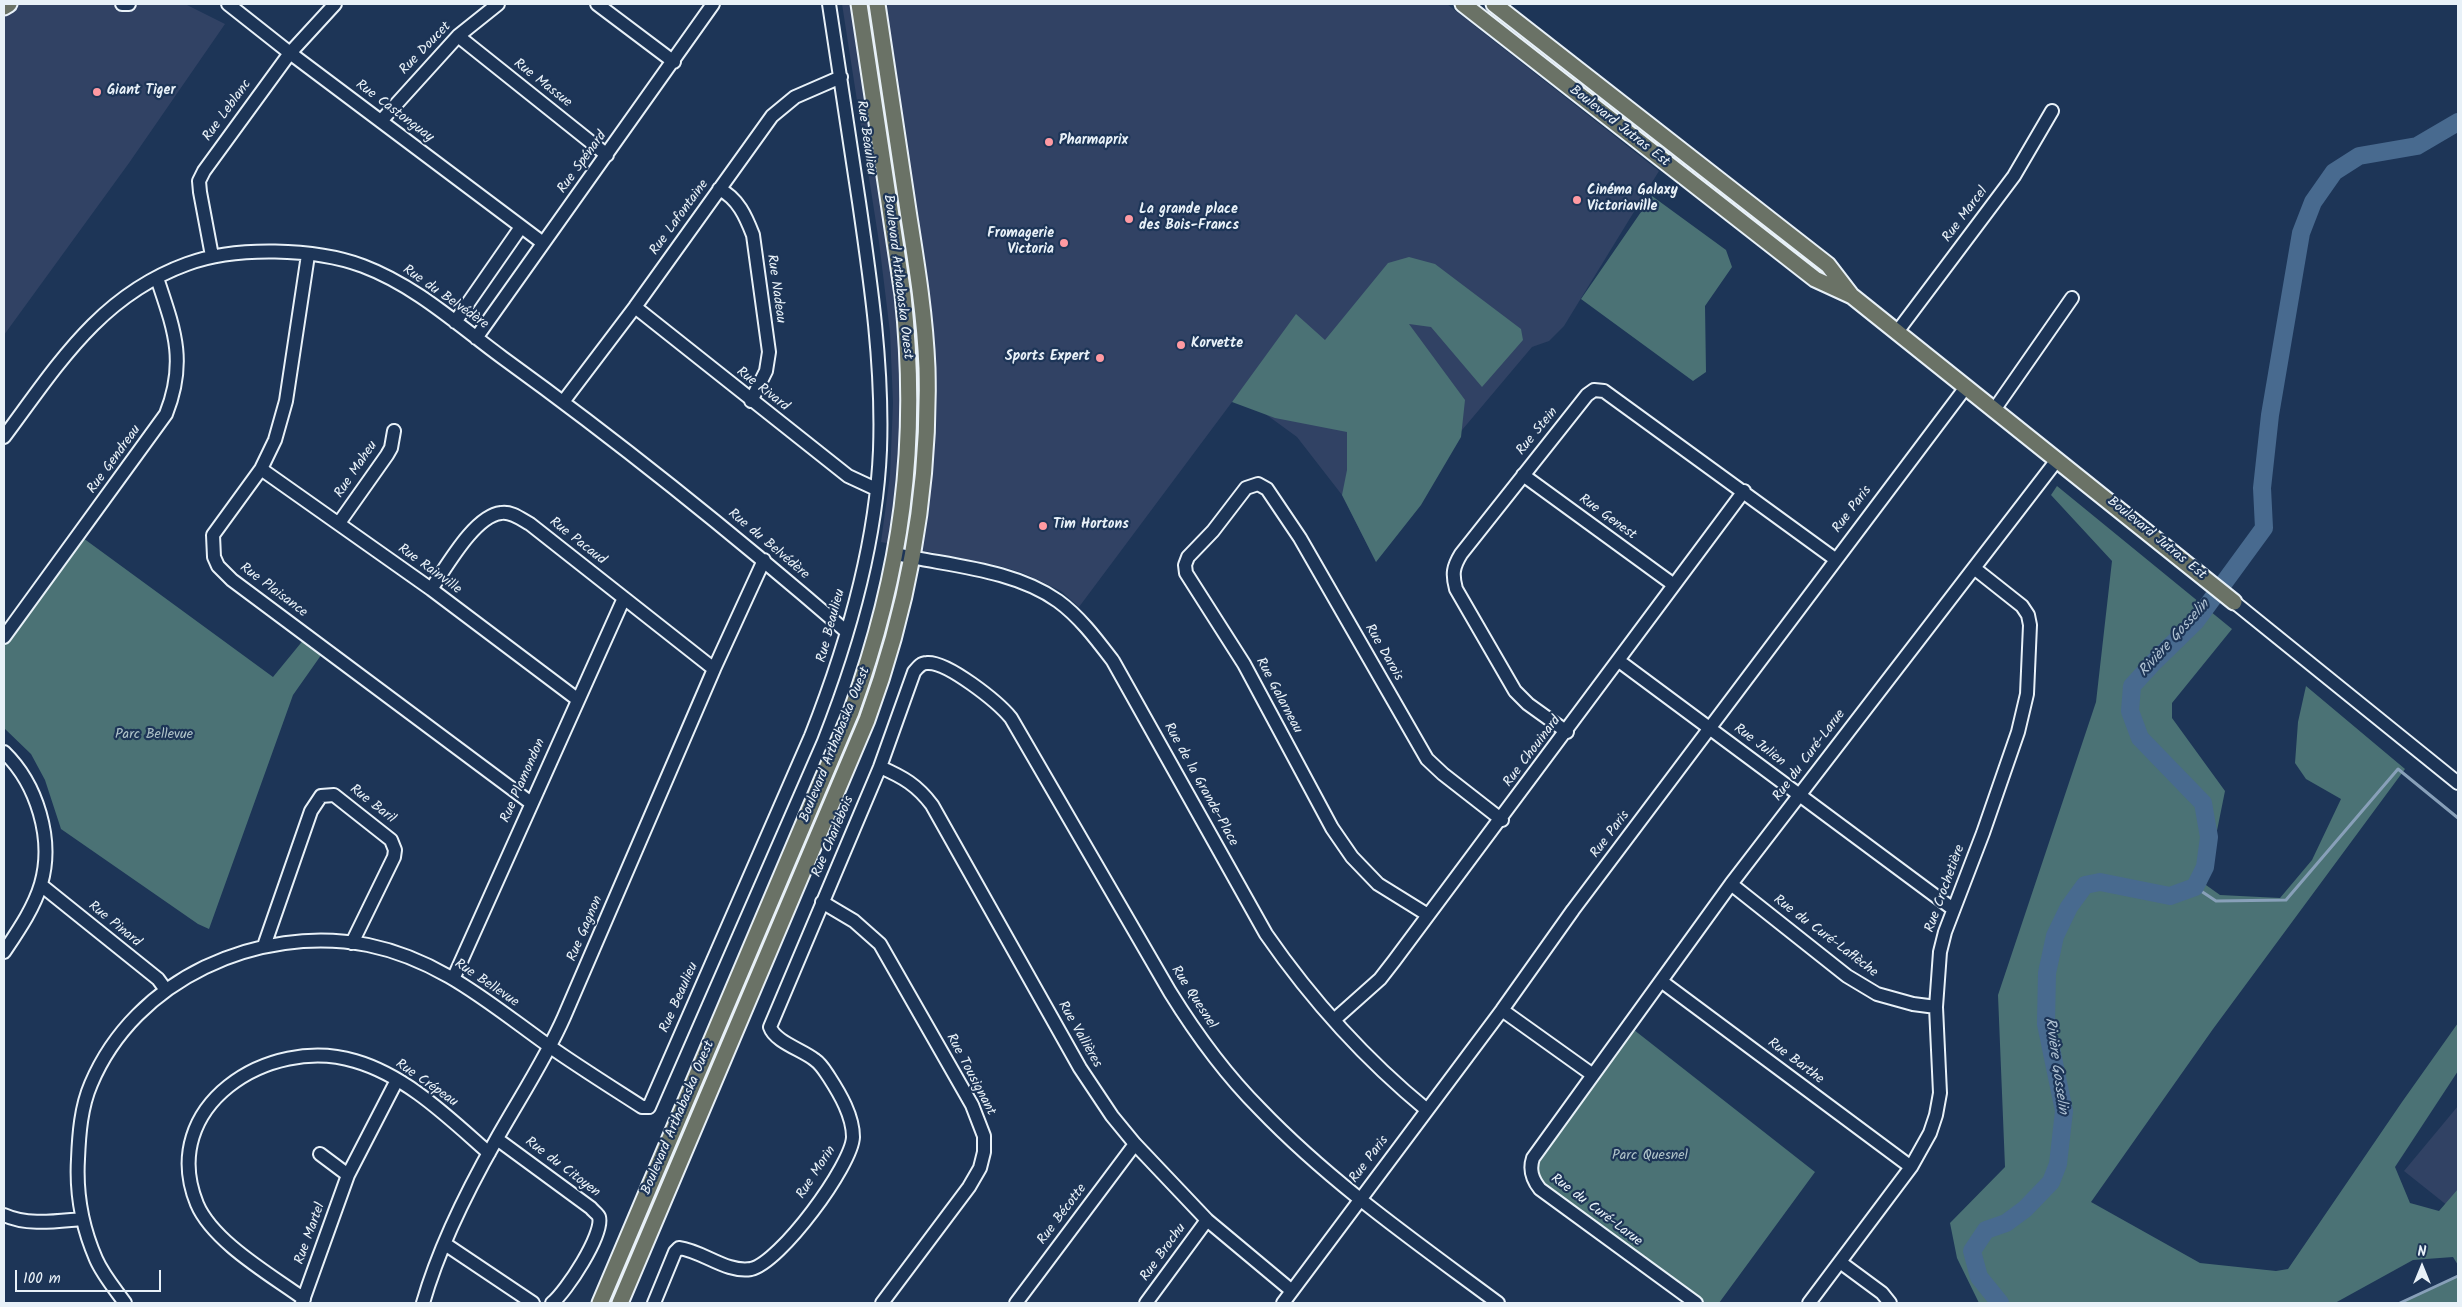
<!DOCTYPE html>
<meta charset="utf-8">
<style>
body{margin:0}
#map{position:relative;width:2462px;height:1307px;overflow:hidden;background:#1d3557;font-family:Kalam,sans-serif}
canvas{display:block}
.frame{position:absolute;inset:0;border:5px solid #e8f1f8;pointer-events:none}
.north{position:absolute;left:2397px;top:1242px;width:50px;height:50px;-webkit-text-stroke:4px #1d3557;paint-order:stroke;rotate:0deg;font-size:14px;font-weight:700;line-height:20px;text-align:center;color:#e8f1f8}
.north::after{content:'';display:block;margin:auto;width:18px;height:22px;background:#e8f1f8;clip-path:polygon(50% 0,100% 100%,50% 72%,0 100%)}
.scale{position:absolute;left:15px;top:1270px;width:146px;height:22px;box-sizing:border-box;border:2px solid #e8f1f8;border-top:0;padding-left:6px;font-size:15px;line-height:18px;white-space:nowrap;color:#e8f1f8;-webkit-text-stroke:4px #1d3557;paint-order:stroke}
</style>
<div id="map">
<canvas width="2462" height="1307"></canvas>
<div class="frame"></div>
<div class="north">N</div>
<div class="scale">100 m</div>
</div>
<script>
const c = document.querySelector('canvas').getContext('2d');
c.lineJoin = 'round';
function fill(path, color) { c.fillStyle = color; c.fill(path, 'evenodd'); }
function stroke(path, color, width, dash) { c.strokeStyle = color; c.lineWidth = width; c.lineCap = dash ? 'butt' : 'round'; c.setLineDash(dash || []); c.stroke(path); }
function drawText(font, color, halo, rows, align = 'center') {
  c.font = font + ' Kalam,sans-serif'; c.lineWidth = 4.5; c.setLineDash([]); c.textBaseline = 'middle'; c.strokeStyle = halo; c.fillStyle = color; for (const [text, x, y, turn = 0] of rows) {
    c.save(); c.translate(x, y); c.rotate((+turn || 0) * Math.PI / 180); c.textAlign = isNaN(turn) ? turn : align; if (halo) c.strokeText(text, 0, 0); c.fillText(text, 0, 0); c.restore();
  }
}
fill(new Path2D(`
 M4,4H185L225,24L129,163L4,335Z
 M842,4H1447L1659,171L1564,326L1549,341L1532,347L1457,436L1376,562L1342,495L1297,437L1238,394L1079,607L1061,591L1023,573L1000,566L881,542L890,475L893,403L890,332L879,242Z
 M2458,1106V1214L2404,1171Z`), '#314264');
fill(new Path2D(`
 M1652,196L1726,250L1732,267L1705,306L1706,372L1693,381L1581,299Z
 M1409,257L1435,264L1521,329L1523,340L1482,387L1431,327L1409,324L1465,400L1461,437L1421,505L1376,562L1342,495L1347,470V432L1275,418L1232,402L1296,314L1325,340L1388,263Z
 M2057,486L2232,629L2172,703V718L2225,791L2206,885L2220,895L2280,898L2312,860L2341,799L2306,779L2295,763L2298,722L2306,686L2405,769L2213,1029L2091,1202L2200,1263L2276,1271L2288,1269L2402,1102L2458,1023V1071L2395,1167L2410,1203L2439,1211L2458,1189V1265L2453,1257L2413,1260L2335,1303H1979L1957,1258L1950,1223L2005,1167L1998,995L2096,702L2112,561L2051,495Z
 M83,538L273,677L305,638L324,651L293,695L209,929L198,924L61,829L45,780L31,754L4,728V647Z
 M1629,1026L1815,1172L1719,1303H1696L1540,1189L1533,1158Z
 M2458,1276V1303H2400Z`), '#4b7275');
stroke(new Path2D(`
 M2195,887L2216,901L2286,900L2398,769L2458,818
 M2400,1303L2458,1276`), '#88a0b9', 3);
stroke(new Path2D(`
 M2000,1303L1979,1277L1972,1251L1986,1230L2006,1223L2025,1209L2051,1182L2058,1164L2064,1111L2046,1024L2047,973L2055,936L2069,907L2085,885L2100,882L2170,896L2195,887L2205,867L2209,837L2203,803L2140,738L2130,711L2132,686L2154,662L2196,621L2264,528L2262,488L2270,415L2301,233L2313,202L2334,172L2359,156L2417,146L2458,122`), '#486a8f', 18);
const minor = new Path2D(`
 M122,4H129
 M228,4L290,53L543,243
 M597,4L674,62
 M458,36L607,155
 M381,121L458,36L498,4
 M719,189C738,198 746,217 753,235L769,352L766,371L751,401
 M308,255L286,401L275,440L261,469L213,535L214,557L218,566L232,580L531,803
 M212,256L200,192L199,181L204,171L290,53L335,4
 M635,307L848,476L876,489
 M455,322L521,227
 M1897,332L2014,176L2052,111
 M476,338L713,4
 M563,402L635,307L772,116L795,97L841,77
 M1994,410L2072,298
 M4,437C57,366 99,296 187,264C235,246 315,248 363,266C416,286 458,325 503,358C622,444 736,536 847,632
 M261,469L431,589L577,699
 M1523,475L1674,585
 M339,523L387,455L391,448L394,431
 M896,554C949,566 1013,569 1058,601C1080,617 1097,640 1113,661L1266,934C1311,999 1366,1060 1427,1110
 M431,589C446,568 474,516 501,513C511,511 521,519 530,524L714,669
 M2234,602L2458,783
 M4,637L166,414C187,361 174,329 157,278
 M1619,661L1953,909
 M1567,732L1528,704L1515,691L1456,589C1452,574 1453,567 1461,554L1587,395L1594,390L1604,391L1835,559
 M4,752C37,784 54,839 41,884C34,908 18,931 4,952
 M880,767C903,777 917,785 932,805L1080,1068L1112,1116L1135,1144L1207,1220L1292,1291
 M1731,884L1847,976L1877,994L1913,1004L1936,1007
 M41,885L158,979L166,990
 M822,902L854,921L880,944L972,1105L984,1136V1152L980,1168L969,1187L882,1303
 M1428,915L1378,884L1352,857L1332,828L1244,664L1186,573L1185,565L1188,557L1213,531L1246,488L1258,484L1267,489L1300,538L1427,759L1443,774L1502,820
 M264,946L311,811L321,796L334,795L391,840L395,850L394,857L352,943
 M454,977L624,598
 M1661,981L1911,1167
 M1502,1010L1593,1075
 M1334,1020L1380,979L1394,961L1744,491
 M497,1139L591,1208C593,1211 598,1214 599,1217C604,1234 566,1292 552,1303
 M320,1154L348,1175
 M4,1215C28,1226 57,1221 82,1219
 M445,1244L533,1303
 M1840,1262L1882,1293L1890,1303
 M304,1299C271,1275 213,1242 197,1204C157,1106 269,1035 355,1061C407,1076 449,1118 489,1153
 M125,1303C115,1289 103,1275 96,1259C82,1227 76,1193 78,1159C79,1134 81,1107 91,1084C135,979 258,924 368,945C441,960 490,1004 549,1046C579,1067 611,1087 642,1107H649L811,736C846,647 876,547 880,450C883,367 871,284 859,202C849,136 839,70 829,4
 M302,1303L348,1175L397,1080
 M423,1303C439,1247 467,1191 496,1140C519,1099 545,1060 564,1017L714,669L764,560
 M654,1303L675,1252L679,1248C703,1251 726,1273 751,1269C780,1263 852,1165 853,1137C853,1116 840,1094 829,1077C825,1071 821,1064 815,1060C803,1050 775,1042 770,1027L880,767L914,672C918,667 921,663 927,663C947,661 998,702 1011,718L1170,992C1196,1034 1225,1074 1260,1109C1331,1183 1416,1242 1498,1303
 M1016,1303L1135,1144
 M1146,1303L1207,1220
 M1283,1303L1502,1010L1573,910L1966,387
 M1696,1303L1540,1189C1532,1179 1529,1170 1533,1158L1731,884L2057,460
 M1809,1303L1911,1167L1930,1133L1936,1115L1940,1093L1936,1007L1940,952L1945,932L1983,833L2018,732L2027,694L2030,625L2028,615L2022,606L1974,568`);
const major = new Path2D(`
 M1463,4L1815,279L1852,296L2234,602
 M1494,4L1828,265L1851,295
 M4,7L9,4
 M600,1303L851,712C902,571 919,445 903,295L859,4
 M620,1303L867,720C909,606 930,489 927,368C925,317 917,267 909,217C899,146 888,75 877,4`);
stroke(minor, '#e8f1f8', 16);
stroke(major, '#e8f1f8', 19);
stroke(minor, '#1d3557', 12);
stroke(major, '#6a7266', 15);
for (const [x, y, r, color] of [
 [97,92,5,"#ff9aa2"],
 [1049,142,5,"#ff9aa2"],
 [1577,200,5,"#ff9aa2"],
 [1129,219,5,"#ff9aa2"],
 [1064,243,5,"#ff9aa2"],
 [1181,345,5,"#ff9aa2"],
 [1100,358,5,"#ff9aa2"],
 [1043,526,5,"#ff9aa2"]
]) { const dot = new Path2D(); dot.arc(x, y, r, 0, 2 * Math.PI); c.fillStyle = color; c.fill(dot); stroke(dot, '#1d3557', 2); }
drawText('14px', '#e8f1f8', '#1d3557', [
 ["Rue Doucet",426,49,-46],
 ["Rue Massue",542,84,38],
 ["Rue Leblanc",228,111,-54],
 ["Rue Castonguay",394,112,37],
 ["Boulevard Jutras Est",1619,127,38],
 ["Rue Beaulieu",865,138,82],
 ["Rue Spénard",583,163,-54],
 ["Rue Marcel",1966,215,-53],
 ["Rue Lafontaine",680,218,-54],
 ["Boulevard Arthabaska Ouest",897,277,83],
 ["Rue Nadeau",775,289,82],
 ["Rue du Belvédère",445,298,35],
 ["Rue Rivard",762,390,38],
 ["Rue Stein",1538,432,-51],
 ["Rue Gendreau",115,460,-54],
 ["Rue Maheu",357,470,-56],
 ["Rue Paris",1853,510,-53],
 ["Rue Genest",1607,518,36],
 ["Boulevard Jutras Est",2156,539,39],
 ["Rue Pacaud",577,542,38],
 ["Rue du Belvédère",768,545,40],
 ["Rue Rainville",429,570,36],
 ["Rue Plaisance",273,591,37],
 ["Rue Beaulieu",832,626,-75],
 ["Rue Darois",1383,653,60],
 ["Rue Galarneau",1278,696,62],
 ["Boulevard Arthabaska Ouest",836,745,-68],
 ["Rue Julien",1759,746,37],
 ["Rue Chouinard",1533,752,-53],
 ["Rue du Curé-Larue",1810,756,-53],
 ["Rue Plamondon",524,781,-66],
 ["Rue de la Grande-Place",1200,785,61],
 ["Rue Baril",372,805,38],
 ["Rue Paris",1611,835,-53],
 ["Rue Charlebois",834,837,-67],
 ["Rue Crochetière",1946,889,-70],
 ["Rue Pinard",114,925,39],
 ["Rue Gagnon",586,929,-67],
 ["Rue du Curé-Laflèche",1825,937,37],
 ["Rue Bellevue",486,984,34],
 ["Rue Beaulieu",680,998,-66],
 ["Rue Quesnel",1193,998,57],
 ["Rue Vallières",1079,1035,60],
 ["Rue Barthe",1795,1062,37],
 ["Rue Tousignant",970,1075,62],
 ["Rue Crépeau",426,1084,35],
 ["Boulevard Arthabaska Ouest",679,1118,-67],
 ["Rue Paris",1370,1160,-53],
 ["Rue du Citoyen",562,1168,37],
 ["Rue Morin",817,1173,-57],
 ["Rue du Curé-Larue",1596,1211,37],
 ["Rue Bécotte",1063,1215,-53],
 ["Rue Martel",311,1234,-70],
 ["Rue Brochu",1164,1253,-54]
]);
drawText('bold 14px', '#e8f1f8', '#1d3557', [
 ["Giant Tiger",107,92],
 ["Pharmaprix",1059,142],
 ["Cinéma Galaxy",1587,192],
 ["Victoriaville",1587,208],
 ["La grande place",1139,211],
 ["des Bois-Francs",1139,227],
 ["Fromagerie",1054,235,"right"],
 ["Victoria",1054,251,"right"],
 ["Korvette",1191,345],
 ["Sports Expert",1090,358,"right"],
 ["Tim Hortons",1053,526]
], 'left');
drawText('14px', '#b1c5ca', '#1d3557', [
 ["Parc Bellevue",154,736],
 ["Parc Quesnel",1650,1157]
]);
drawText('italic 15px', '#b0c2d3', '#1d3557', [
 ["Rivière Gosselin",2175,639,-48],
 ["Rivière Gosselin",2055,1066,82]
]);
</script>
